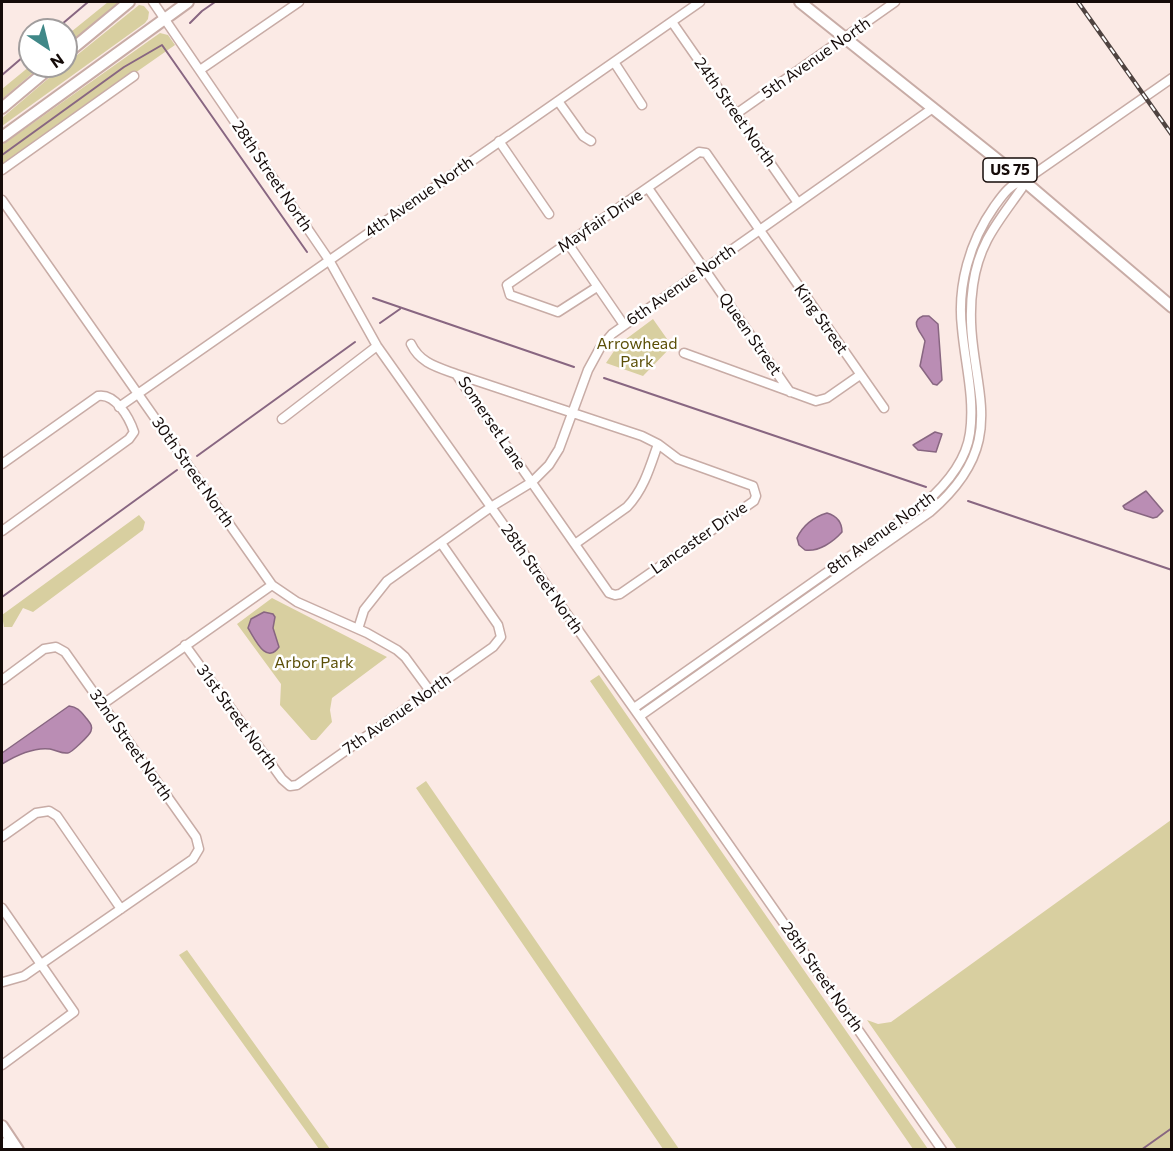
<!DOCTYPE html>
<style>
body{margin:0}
#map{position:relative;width:1173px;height:1151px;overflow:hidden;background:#fbeae5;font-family:Commissioner,sans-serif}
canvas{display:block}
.frame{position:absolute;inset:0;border:3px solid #150b09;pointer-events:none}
.north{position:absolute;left:18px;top:18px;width:60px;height:60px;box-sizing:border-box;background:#fff;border:2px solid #a19d9d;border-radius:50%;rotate:145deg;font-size:16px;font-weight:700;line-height:24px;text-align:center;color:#150b09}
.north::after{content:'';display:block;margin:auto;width:21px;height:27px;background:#408888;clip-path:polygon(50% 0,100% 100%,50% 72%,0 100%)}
</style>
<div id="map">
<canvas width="1173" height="1151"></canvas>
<div class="frame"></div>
<div class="north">N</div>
</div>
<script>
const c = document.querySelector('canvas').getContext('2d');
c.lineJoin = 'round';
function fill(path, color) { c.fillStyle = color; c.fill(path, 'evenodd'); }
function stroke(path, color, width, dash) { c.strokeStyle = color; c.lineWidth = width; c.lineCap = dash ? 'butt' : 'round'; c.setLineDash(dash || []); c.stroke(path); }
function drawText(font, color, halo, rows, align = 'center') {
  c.font = font + ' Commissioner,sans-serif'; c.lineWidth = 5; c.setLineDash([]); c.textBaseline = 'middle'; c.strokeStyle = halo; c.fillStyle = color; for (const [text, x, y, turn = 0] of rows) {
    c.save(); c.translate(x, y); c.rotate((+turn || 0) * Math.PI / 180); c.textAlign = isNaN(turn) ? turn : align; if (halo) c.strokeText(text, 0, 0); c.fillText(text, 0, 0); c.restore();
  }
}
fill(new Path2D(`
 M108,2H120L66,46V36Z
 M139,5L144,6L149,12L148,19L145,23L2,126V118L63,66H66V64Z
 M160,33L168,35L175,45L2,166V145Z
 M30,66H41L2,99V89Z
 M653,319L672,346L643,376L606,363L618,345Z
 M139,515L145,522L143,530L33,612L23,608L12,627H4L2,615Z
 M272,598L387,657L332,698L330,710L332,722L316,740H311L280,705L281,684L237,624Z
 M599,675L928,1149H913L590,681Z
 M426,781L679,1149H663L416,788Z
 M1171,820V1149H957L867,1020L878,1024L891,1022Z
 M187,950L330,1149H319L179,955Z`), '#d8cfa0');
const water = new Path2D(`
 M923,316H929L938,324L942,380L937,385L933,384L920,366L925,341C921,332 909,322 923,316Z
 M935,432L942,434L936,452L918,450L913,445Z
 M1146,491L1163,511L1157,517L1153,518L1125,509L1123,506Z
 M827,513C837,516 842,522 842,532C833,542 819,552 805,550L799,545L797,538C803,525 814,517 827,513Z
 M264,612L273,614L275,617L273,628L279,647C266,665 255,639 248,628L251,619Z
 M69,706C78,707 81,712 87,719C90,723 93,726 91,731C90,735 71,753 68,753C62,754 56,750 50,749C34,747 15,756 2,764V753Z`);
fill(water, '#ba8db4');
stroke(water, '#886681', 1.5);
stroke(new Path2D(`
 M190,23L202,11L215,2
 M55,30L88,2
 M2,75L30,51
 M2,155L124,67L162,45L307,252
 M373,298L574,367
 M380,323L400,309
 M604,378L926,487
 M197,456L355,342
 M968,501L1172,570
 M2,597L177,470
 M1141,1150L1172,1128`), '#886681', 2);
const minor = new Path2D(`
 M153,2L329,260L377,346L644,723L942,1150
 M672,22L798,203
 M614,62L642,105
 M200,70L299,2
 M558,101L583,136L591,141
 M736,114L895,2
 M499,141L549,214
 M2,170L134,76
 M648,188L790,392
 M2,200L272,585L297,602L367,633L397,650L405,657L430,691
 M567,242L624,325
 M597,287L558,312L510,295L507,285L699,152L706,153L884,408
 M411,344C420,363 437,367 456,374
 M684,353L816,401L827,398L860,375
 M456,374L642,436L658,444L678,459L753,486L756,496L754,501L620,594L615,595L609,593Z
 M119,407L700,2
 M282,419L377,346
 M2,464L98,396C115,393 129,417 134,432L129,439L2,531
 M575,544L627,507C644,489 650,467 658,444
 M358,629L364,610L387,581L491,507L532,482L549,465L559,449L588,370L600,348L612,334L933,108
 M185,645L282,779L290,786L297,785L493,647L501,637L498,625L441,543
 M2,680L44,649L56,647L65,652L196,837L199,849L193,859L34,969L24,976L3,982
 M103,704L272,585
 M634,708L924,504C946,485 966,462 970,433C975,398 965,363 962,328C957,286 970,241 994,207C1002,196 1010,183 1024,181L1172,78
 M640,716L930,512C1022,433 959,379 973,285C979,242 999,221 1022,188L1024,181
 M2,837L36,813L49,811L57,816L121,909
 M2,908L74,1012L2,1065`);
const major = new Path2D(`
 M800,2L1024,181L1172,307
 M66,54L129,2
 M2,108L52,66
 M2,137L188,2
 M2,1126L18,1150
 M2,1143L6,1150`);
stroke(minor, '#c8aca6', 11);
stroke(major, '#c8aca6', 14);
stroke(minor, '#fff', 8);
stroke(major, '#fff', 10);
const rail = new Path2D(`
 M1078,2L1172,135`);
stroke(rail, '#4f4340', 4.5);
stroke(rail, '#fff', 2, [7]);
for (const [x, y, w] of [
 [1010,170,54]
]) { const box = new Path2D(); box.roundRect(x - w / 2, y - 12, w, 24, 4.5); c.fillStyle = '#fff'; c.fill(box); stroke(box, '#150b09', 1.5); }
drawText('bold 15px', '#150b09', null, [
 ["US 75",1010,170]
]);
drawText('16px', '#150b09', '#fff', [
 ["5th Avenue North",816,58,-35],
 ["24th Street North",735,112,55],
 ["28th Street North",272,176,56],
 ["4th Avenue North",419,197,-35],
 ["Mayfair Drive",600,221,-34],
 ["6th Avenue North",681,285,-35],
 ["King Street",821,319,55],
 ["Queen Street",750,334,55],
 ["Somerset Lane",492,423,56],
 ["30th Street North",193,472,55],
 ["8th Avenue North",881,533,-36],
 ["Lancaster Drive",699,538,-35],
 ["28th Street North",542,579,55],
 ["7th Avenue North",397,714,-35],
 ["31st Street North",237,717,54],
 ["32nd Street North",131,745,55],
 ["28th Street North",822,977,55]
]);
drawText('16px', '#5b4f07', '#fff', [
 ["Arrowhead",637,344],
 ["Park",637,362],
 ["Arbor Park",314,663]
]);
</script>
